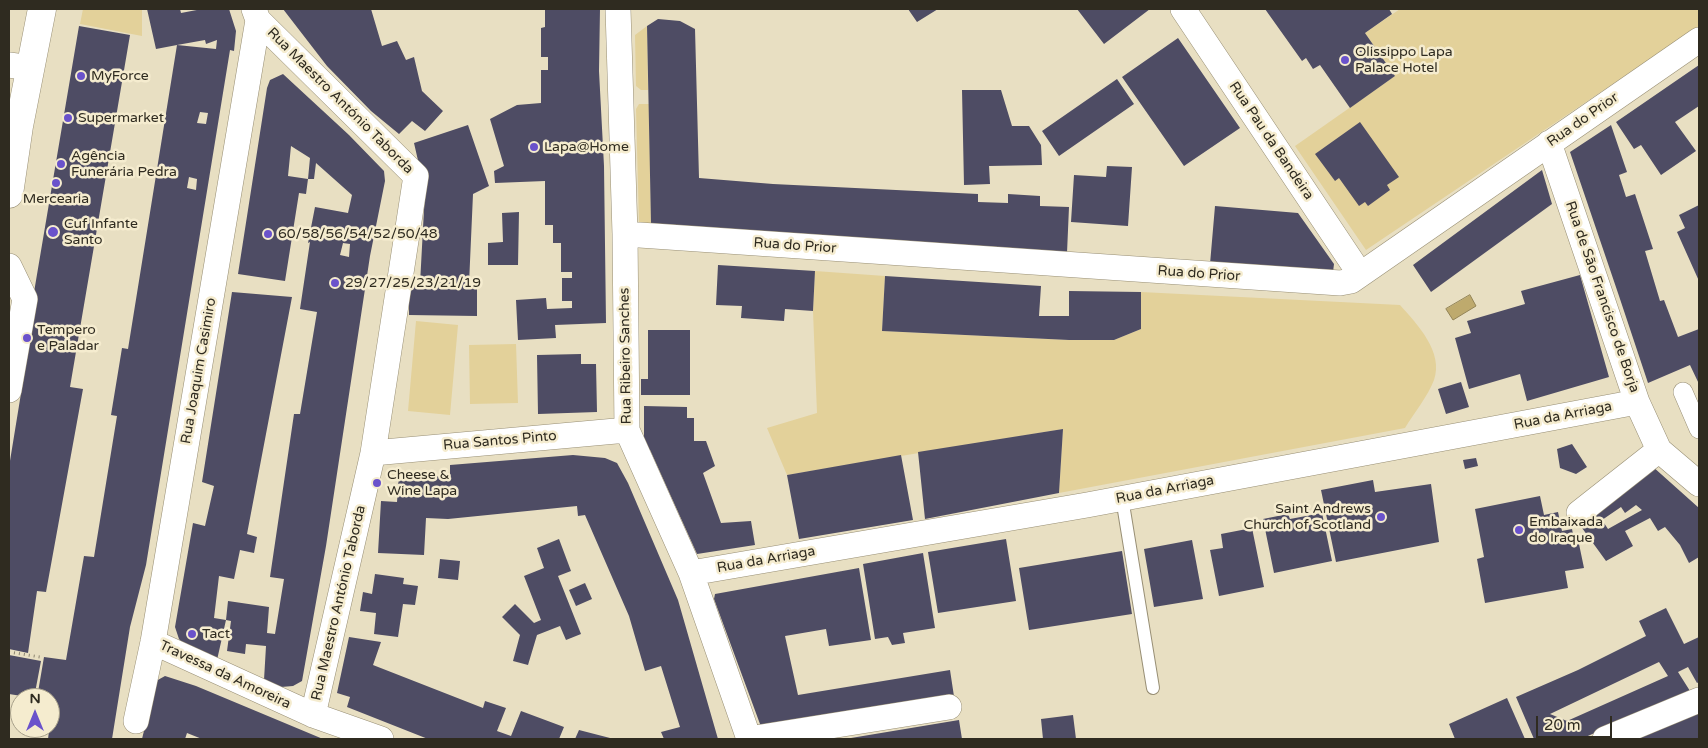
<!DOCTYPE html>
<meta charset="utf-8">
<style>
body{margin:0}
#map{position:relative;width:1708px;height:748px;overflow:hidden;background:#e8dfc2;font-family:"Varela Round",sans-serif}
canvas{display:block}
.frame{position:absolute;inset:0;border:10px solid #2f2b20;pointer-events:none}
.north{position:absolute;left:10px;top:688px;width:50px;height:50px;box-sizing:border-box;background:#f5eccf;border:1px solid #a69f89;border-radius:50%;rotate:0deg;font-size:14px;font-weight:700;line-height:20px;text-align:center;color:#2f2b20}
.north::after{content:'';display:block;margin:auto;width:18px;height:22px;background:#6a52cb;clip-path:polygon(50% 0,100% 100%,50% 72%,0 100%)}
.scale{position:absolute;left:1536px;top:716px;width:76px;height:22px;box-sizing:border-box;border:2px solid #2f2b20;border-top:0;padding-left:6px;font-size:15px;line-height:18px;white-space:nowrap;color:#2f2b20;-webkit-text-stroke:4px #f5eccf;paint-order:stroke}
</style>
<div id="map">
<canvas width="1708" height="748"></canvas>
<div class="frame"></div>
<div class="north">N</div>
<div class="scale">20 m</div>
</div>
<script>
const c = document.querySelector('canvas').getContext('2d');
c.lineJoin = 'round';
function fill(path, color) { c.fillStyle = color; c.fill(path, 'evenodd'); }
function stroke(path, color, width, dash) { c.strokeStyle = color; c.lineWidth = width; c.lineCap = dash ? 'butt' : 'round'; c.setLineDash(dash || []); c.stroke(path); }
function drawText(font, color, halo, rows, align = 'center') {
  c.font = font + ' "Varela Round",sans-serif'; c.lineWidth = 5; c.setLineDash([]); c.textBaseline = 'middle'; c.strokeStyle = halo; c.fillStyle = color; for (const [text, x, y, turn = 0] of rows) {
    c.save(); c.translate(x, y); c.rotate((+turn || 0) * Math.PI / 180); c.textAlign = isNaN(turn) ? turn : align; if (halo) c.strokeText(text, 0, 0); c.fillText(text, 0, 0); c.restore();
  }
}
fill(new Path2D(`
 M83,9H142V36L80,24Z
 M1400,9H1699V26L1366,250L1295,146L1395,76L1365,33Z
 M647,26L648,90H641L636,86L635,35Z
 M639,104H649L651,224L639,223L636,109Z
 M815,271L885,276L882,331L1069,340H1114L1141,329V292L1400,305C1417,324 1444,352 1434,380C1428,396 1414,413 1405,428L1059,493L1063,429L787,475L767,428L817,413L813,311Z
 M416,321L458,325L450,415L408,411Z
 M516,344L518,403L470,404L469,345Z`), '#e3d19a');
const water = new Path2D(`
 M1470,295L1476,306L1453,320L1446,309Z`);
fill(water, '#beaa6d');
stroke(water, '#938456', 1);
fill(new Path2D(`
 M147,9H180L181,13L202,9H229L236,31L234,51L230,50L146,565L130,627L112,739H48L49,731L36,729L50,728V698H37L44,657L66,660L84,556L94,557L117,416L111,415L122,348L128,349L177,45L156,49ZM205,40L206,44L217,40L216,49L177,45ZM200,112L208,113L206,124L197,123ZM189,177L197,179L196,190L187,188Z
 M283,9H371L382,46L397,41L406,60L414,57L422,91L443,111L425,131L412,121L399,134L371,111L327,66Z
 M545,9H600L599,71L604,166L606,323L555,325L556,338L518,340L516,300L546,298L547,309L572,308V301H562V278H572V272H561V243H553V225H545V181L495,183L494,171L504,166L490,119L517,105L541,103V70H548V57H541V28L545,27Z
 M908,9H938L917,22Z
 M1077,9H1150L1104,44Z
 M1265,9H1389L1392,14L1365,33L1395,76L1350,108L1320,65L1313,69L1306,58L1302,61Z
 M658,19L680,21L695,29L699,178L773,184L978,194V202L1008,203V194L1040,196V206L1069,207L1067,253L651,224L647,26Z
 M79,26L130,35L70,387L83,389L46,592L37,591L28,653L9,649V467L24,375H20Z
 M1178,38L1240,128L1184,166L1122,77Z
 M1699,65V106L1675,122L1696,151L1661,175L1641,145L1634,149L1616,122Z
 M283,74L349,135L384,171L385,181L370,256L326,546L302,681L293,686L281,687L264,680L266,646L246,644L245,654L227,651L231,621L226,620L217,660L186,648L179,639L175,627L193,523L205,526L214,486L202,482L232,292L292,297L247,534L257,537L254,553L240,550L234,579L219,576L214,618L226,620L228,601L269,607L267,633L275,634L284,579L270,577L294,414H300L317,312L300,309L310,242L308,243L315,207L348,213L352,195L316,163L314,179H308L310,158L291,146L288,176L308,179L306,194L299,193L285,281L238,274L267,88L270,80ZM343,243L350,244L349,257L340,255Z
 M1117,79L1134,104L1059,156L1042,131Z
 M962,90H1001L1012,126H1029L1041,145L1042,165L989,166L990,184L964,185Z
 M1360,122L1399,177L1387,185L1390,190L1368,206L1365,202L1359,206L1339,178L1335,181L1315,154Z
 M468,125L489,186L473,194L469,284H477V316L409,315V284H420L425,191L414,143Z
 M1611,125L1627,172L1619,175L1626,197L1635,194L1653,249L1645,251L1660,301L1664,300L1678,337L1699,329V384L1690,365L1648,383L1619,296L1570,152Z
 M1107,166L1132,167L1128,226L1071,222L1074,175L1106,177Z
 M1542,170L1552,204L1431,292L1413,265Z
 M1699,205V281L1677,232L1685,228L1679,215Z
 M1215,206L1298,213L1334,264L1333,272L1210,264Z
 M519,212L518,265H488V243L503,242L502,213Z
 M718,265L815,271L813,311L785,309L784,321L741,318L742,306L716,305Z
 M1580,275L1609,377L1527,401L1520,374L1469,389L1455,338L1471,333L1467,321L1525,304L1521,291Z
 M885,276L1041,286L1039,316H1069V291L1141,292V329L1114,340H1069L882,331Z
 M648,330H690V395H641V379H648Z
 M581,354V364H596L597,412L538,414L537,355Z
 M1461,382L1469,407L1446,414L1438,389Z
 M644,406L687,407V418H694V441H706L715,466L703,473L721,523L751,521L755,545L697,554L650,450H644Z
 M1063,429L1059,493L925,519L918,452Z
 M1572,444L1587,467L1576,474L1560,468L1557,449Z
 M573,455L605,458L617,463L628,483L678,600L718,739H664L661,732L680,727L661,666L645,671L629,616L585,515L578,516L577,506L448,519L426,518L424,555L378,553L381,501L397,502L399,474L450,477V465Z
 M901,455L913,520L799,539L787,475Z
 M1476,458L1478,466L1465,469L1463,460Z
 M1652,466L1699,508V557L1689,563L1680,545L1665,527L1658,531L1650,518L1625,531L1633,546L1606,561L1577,521ZM1636,505L1642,510L1608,529L1602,520L1621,507L1625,513Z
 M1373,480L1375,492L1431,484L1439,542L1336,562L1321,490Z
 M1540,496L1544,515L1558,512L1562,531L1572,529L1575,545L1579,544L1584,568L1565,571L1568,588L1485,603L1477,559L1484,557L1475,509Z
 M1322,513L1332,561L1274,573L1263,519L1288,514L1290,519Z
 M1252,528L1264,587L1219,596L1210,550L1223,548L1221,534Z
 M559,539L571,571L558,576L581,634L566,640L560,626L537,635L528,665L513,661L520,635L502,617L515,604L534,623L541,620L524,576L544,568L537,548Z
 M1006,539L1016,601L938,613L928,552Z
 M1192,540L1203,599L1154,607L1144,549Z
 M1122,551L1132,614L1029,630L1019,568Z
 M923,553L935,628L903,633L905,643L892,645L888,637L875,639L863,564Z
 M440,559L460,561L458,580L438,578Z
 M859,568L871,640L829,646L826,629L785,636L798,695L950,670L955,703L805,727L760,724L714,599L715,594Z
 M375,574L404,578L403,584L418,586L415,605L403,604L398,637L374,634L376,613L360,611L363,592L372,594Z
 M585,583L592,599L576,606L569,590Z
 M1666,608L1684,644L1699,637V682L1697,683L1688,667L1678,672L1690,691L1581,739H1534L1516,697L1578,670L1646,636L1639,621ZM1659,662L1668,676L1567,721L1550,714Z
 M349,637L381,642L373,665L483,708L485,701L506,708L497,731L511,736L521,711L564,727L559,739H428L347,707L350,697L337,693Z
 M9,655L41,661L34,698L9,694Z
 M165,676L196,686L323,739H202L187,733L185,739H142L156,681Z
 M1507,698L1525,739H1455L1449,724Z
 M1699,709V739H1628Z
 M1073,715L1076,739H1043L1041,719Z
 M959,720L962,739H851V738Z
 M579,730L610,738V739H575Z`), '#4e4c64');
const service = new Path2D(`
 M1122,498L1153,688`);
const pedestrian = new Path2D(`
 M1683,392L1699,429`);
const minor = new Path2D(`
 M254,9L258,20L416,176L373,453L313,715
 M618,9L625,234L627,430L691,573L749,739
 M1183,9L1360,274
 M9,65L31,68
 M1549,143L1637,402L1659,450L1699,484
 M625,234L1340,283L1351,281L1699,40
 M9,266L25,299L9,390
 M373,453L627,430
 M1579,513L1659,450
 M691,573L1087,505L1637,402
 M153,642L313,715L381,739
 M136,721L153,642L258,20
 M749,739L949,707
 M1605,739L1699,700`);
const primary = new Path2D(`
 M9,194L19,126L42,9`);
stroke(service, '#988f75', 14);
stroke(pedestrian, '#988f75', 20);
stroke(minor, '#988f75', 26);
stroke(primary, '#988f75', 29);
stroke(new Path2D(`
 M9,652L40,657`), '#8c8571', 3, [1, 4]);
stroke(service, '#fff', 12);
stroke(pedestrian, '#fff', 19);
stroke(minor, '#fff', 25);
stroke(primary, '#fff', 28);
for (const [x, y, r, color] of [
 [1345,60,5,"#6a52cb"],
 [81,76,5,"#6a52cb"],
 [68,118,5,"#6a52cb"],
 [534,147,5,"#6a52cb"],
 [61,164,5,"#6a52cb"],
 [56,183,5,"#6a52cb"],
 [53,232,6,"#6a52cb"],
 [268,234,5,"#6a52cb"],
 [335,283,5,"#6a52cb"],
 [27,338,5,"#6a52cb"],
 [377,483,5,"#6a52cb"],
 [1381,517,5,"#6a52cb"],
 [1519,530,5,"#6a52cb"],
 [192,634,5,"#6a52cb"]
]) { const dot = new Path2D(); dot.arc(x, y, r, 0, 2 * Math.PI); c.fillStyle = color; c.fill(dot); stroke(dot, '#f5eccf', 2); }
drawText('14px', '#2f2b20', '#f5eccf', [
 ["Olissippo Lapa",1355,52],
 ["Palace Hotel",1355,68],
 ["MyForce",91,76],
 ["Supermarket",78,118],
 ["Lapa@Home",544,147],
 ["Agência",71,156],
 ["Funerária Pedra",71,172],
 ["Mercearia",56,199,"center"],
 ["Cuf Infante",64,224],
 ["Santo",64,240],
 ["60/58/56/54/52/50/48",278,234],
 ["29/27/25/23/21/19",345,283],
 ["Tempero",37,330],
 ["e Paladar",37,346],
 ["Cheese &",387,475],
 ["Wine Lapa",387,491],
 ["Saint Andrews",1371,509,"right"],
 ["Church of Scotland",1371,525,"right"],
 ["Embaixada",1529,522],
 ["do Iraque",1529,538],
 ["Tact",202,634]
], 'left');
drawText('14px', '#2f2b20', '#f5eccf', [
 ["Rua Maestro António Taborda",340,101,45],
 ["Rua do Prior",1583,120,-35],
 ["Rua Pau da Bandeira",1271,141,56],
 ["Rua do Prior",795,246,4],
 ["Rua do Prior",1199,274,4],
 ["Rua de São Francisco de Borja",1602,297,71],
 ["Rua Ribeiro Sanches",626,356,-91],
 ["Rua Joaquim Casimiro",199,371,-80],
 ["Rua da Arriaga",1563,416,-11],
 ["Rua Santos Pinto",500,441,-5],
 ["Rua da Arriaga",1165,490,-11],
 ["Rua da Arriaga",766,560,-10],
 ["Rua Maestro António Taborda",339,603,-77],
 ["Travessa da Amoreira",225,675,25]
]);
</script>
